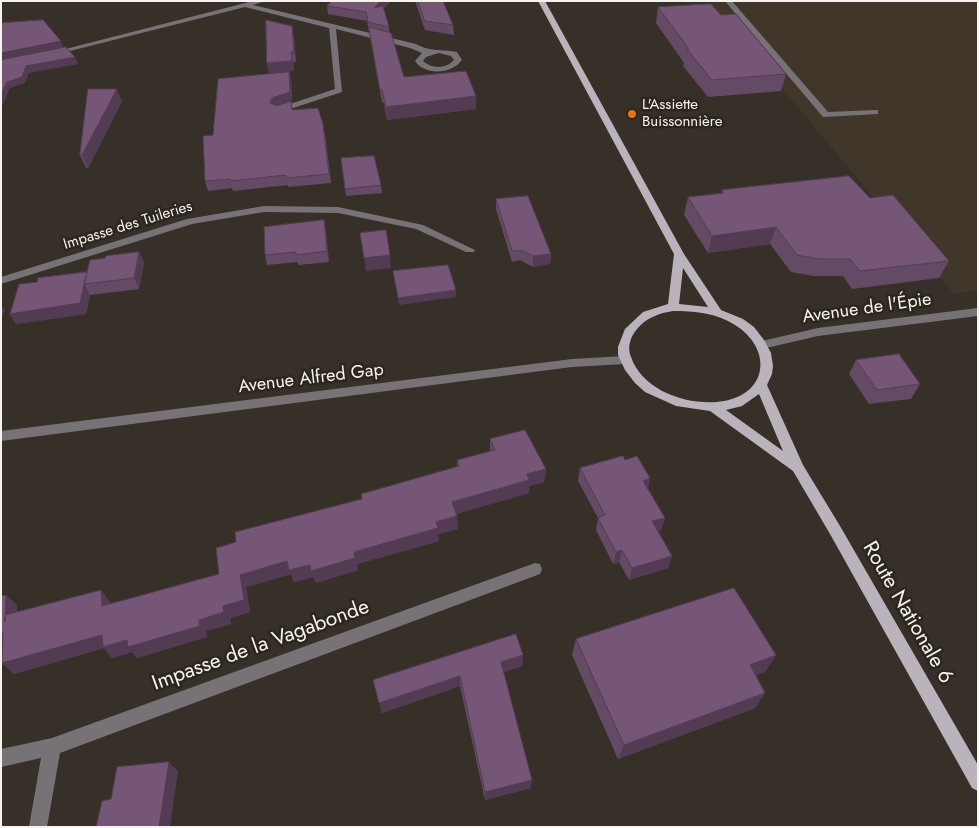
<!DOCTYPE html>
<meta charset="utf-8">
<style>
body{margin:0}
#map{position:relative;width:979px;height:828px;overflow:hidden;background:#363029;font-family:Jost,sans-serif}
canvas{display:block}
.frame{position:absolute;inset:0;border:2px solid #f6f3ee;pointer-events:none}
</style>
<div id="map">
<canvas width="979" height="828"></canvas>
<div class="frame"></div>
</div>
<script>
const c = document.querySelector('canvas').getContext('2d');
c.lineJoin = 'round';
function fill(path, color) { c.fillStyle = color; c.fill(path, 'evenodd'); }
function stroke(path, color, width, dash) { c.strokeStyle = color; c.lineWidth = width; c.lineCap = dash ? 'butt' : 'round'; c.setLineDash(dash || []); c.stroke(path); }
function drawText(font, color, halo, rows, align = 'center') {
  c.font = font + ' Jost,sans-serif'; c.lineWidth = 5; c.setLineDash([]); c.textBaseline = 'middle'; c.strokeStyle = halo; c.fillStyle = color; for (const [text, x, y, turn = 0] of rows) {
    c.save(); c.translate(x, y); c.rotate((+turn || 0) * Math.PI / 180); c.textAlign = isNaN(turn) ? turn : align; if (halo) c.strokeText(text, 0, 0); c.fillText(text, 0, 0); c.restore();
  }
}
fill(new Path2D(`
 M709,1H978V290L954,294Z`), '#40372a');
fill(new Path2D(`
 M253,1H265L253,5L416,44C431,52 440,49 457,52L462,60C452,74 425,76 415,61L422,53L410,48L336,29L342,92L278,113L274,111L275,109L335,89L329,28L245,7L54,55L50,53ZM439,53L451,56L454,60C446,69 432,69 423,61L426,57Z
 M725,1H732L828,112L875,110H878V114L823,117Z
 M264,206L338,207L423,225L475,250L474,252H466L416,229L338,213L264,212L192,224L1,284V277L187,219Z
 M978,308V316L818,336L762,349L756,345L762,341L818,328Z
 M625,356L631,360L625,364L572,367L1,441V431L572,359Z
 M535,563L540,564L542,569L540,574L60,753L47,827H29L41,758L1,767V749L52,738Z`), '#767276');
fill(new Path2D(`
 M538,1H545L684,254L721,310L743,319L754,327L764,340L771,353L773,366L772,374L767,385L803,465L840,526L978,765V791L972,788L830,534L793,471L710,411L676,406L645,392L635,383L625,370L618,355V347L625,329L643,312L668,304L674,254ZM683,268L708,307L679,304ZM673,311C694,311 717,313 735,325C772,348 769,393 724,401C691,407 643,392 631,357C627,348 630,337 637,329C646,318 659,313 673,311ZM759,394L783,451L726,410L742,406Z`), '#bab3bb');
fill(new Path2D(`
 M332,1H391L383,9L389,27V32L404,77L476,109L387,120L384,103L382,102L367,21L328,14L327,6Z
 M415,1H443L453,25L454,35L425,30Z
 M658,7L786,74L781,91L708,97L683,66L684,63L656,23Z
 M294,36L296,62H293L294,71L269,73L267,63Z
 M289,72L291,81L292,101L291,102L293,110L325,133L331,183L288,187V185L233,191L232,188L208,191L205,181L213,135Z
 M122,101L88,168H86L80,155Z
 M381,185L382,193L346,196L345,189Z
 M722,190L870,198L949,261L939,278L852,289L843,276H813L791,272L770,244L708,253L684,215L688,197L721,193Z
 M496,199L551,254L550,264L533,267L520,260L512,262L496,209Z
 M324,220L326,230L329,262L298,265V262L267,265L265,255Z
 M139,252L144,263L139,289L90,295L86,314L16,324L10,314L37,282L87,272L105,258Z
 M856,360L920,384L911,399L869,404L849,374Z
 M490,439L546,469L544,482L529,486V493L456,514L458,529L438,534L439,541L357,564L358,570L316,583L314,577L294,582L291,574L246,587L250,612L230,618L231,624L206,631L207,637L137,658L132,652L112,658L104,648L14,674L2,663L3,647L1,648V596L6,595L17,606V612L110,602V604L219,574L236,542L457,467V460L490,452Z
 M625,460L650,478L648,488L665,518L661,530L658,531L672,556L668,568L629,580L619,562L613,564L596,530L598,518L578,481L580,468Z
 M576,639L776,655L765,672L756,675L765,693L755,708L618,759L572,655Z
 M523,655L522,666L504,672L531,788L485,800L460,686L382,713L373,680Z`), '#654a65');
fill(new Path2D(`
 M381,1H391L375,17L374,8Z
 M292,26L294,36L296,62L294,52Z
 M61,41L63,47L1,60V53Z
 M291,52L294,71L269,73L267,63Z
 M75,57L78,64L29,73L25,83L10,88L1,108V94L7,82L26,66Z
 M289,72L291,81L292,101L291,102L293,110L274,107L270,103Z
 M117,89L122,101L88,168L82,155Z
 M476,96V109L387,120L386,107Z
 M324,220L326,230L329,262L327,251Z
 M776,227L770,244L708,253L712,236Z
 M139,252L144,263L139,289L134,278Z
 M551,254L550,264L533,267V256Z
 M390,255L391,268L366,271L364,258Z
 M84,284L90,295L86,314L16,324L10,314Z
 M456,290V297L399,305L398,298Z
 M1,305L5,310L1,320Z
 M546,469L544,482L529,486V493L452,515V502L527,474Z
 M650,478L647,491L643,481Z
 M457,516L458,529L438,534L439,541L357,564L358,570L316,583L314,577L294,582L291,574L246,587L250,612L230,618L231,624L206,631L207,637L137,658L132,652L112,658L104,648L14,674L2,663L102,635L199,620L223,606L240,575L287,561L354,552L436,522Z
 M665,518L661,530L649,534L652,521Z
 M622,550L619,562L613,564L616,552Z
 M672,556L668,568L629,580L632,568Z
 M101,590L110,602L111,618L102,606Z
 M6,595L17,606L16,633L5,622Z
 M1,633H3L15,644L1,648Z
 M523,655L522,666L501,673V662Z
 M776,655L765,672L740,681L750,665Z
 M460,676V686L382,713L379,703Z
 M765,693L755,708L618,759L624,745Z
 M169,762L178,771L170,827H159Z
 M532,780L531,788L485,800V792Z`), '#533c53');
const building = new Path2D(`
 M332,1H381L374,8L383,6L389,27L368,22L366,12L327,6Z
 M418,1H443L453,25L425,21Z
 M711,4L721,15L736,14L786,74L712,80L687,49H689L658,7Z
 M43,20L61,41L1,53V26L2,23Z
 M266,20L292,26L294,52H291L292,61L267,63Z
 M369,27L391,33L404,77L466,71L476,96L386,107L382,90L380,89Z
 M66,47L75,57L26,66L22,77L7,82L1,94V60Z
 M289,72L290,92L272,98L270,103L277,106L291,101L292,110L318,108L323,124L329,174L286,178V175L230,181V179L205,181L203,136L213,135L218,79Z
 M88,89H117L82,155H80Z
 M374,156L381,185L345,189L341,158Z
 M849,176L870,198L893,195L949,261L860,271L850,259H820L797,255L776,227L712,236L688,197L724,193L722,190Z
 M528,196L551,254L533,256L521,250L512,251L496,199Z
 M324,220L327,251L296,255V252L265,255L264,227Z
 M386,230L390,255L364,258L360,233Z
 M139,252L134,278L84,284L90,260L105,258L106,256Z
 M448,265L456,290L398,298L393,271Z
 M87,272L80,303L10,314L19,284L37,282L38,278Z
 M899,354L920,384L877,390L856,360Z
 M525,430L546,469L527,474L529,480L452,502L457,516L436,522L438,528L354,552L355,558L311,571L310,565L289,570L287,561L240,575L244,600L223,606L224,612L199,620L200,626L128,647L127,640L103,647L102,635L2,663L3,633H1V596L6,595L5,622V615L101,590L102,606L219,574L216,548L236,542L235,532L362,499L361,494L459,466L457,460L495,450L490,439Z
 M623,456L625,460L637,456L650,478L643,481L665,518L652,521L672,556L632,568L622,550L616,552L598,518L605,515L580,468Z
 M734,588L776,655L750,665L765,693L624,745L576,639Z
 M516,634L523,655L501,662L532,780L485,792L460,676L379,703L373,680Z
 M169,762L159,827H96L102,801L111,799L117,767Z`);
fill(building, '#765676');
stroke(building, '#533c53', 1);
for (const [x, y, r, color] of [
 [632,114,5,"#e8710a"]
]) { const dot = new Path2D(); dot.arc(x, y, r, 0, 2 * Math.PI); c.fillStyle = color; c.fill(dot); stroke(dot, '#2c261f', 2); }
drawText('15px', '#f6f3ee', '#2c261f', [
 ["L'Assiette",642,105],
 ["Buissonnière",642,122]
], 'left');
drawText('15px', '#f6f3ee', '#2c261f', [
 ["Impasse des Tuileries",128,226,-17]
]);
drawText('18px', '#f6f3ee', '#2c261f', [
 ["Avenue de l'Épie",867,309,-8],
 ["Avenue Alfred Gap",311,379,-7]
]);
drawText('21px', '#f6f3ee', '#2c261f', [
 ["Route Nationale 6",907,613,60],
 ["Impasse de la Vagabonde",261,646,-20]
]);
</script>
